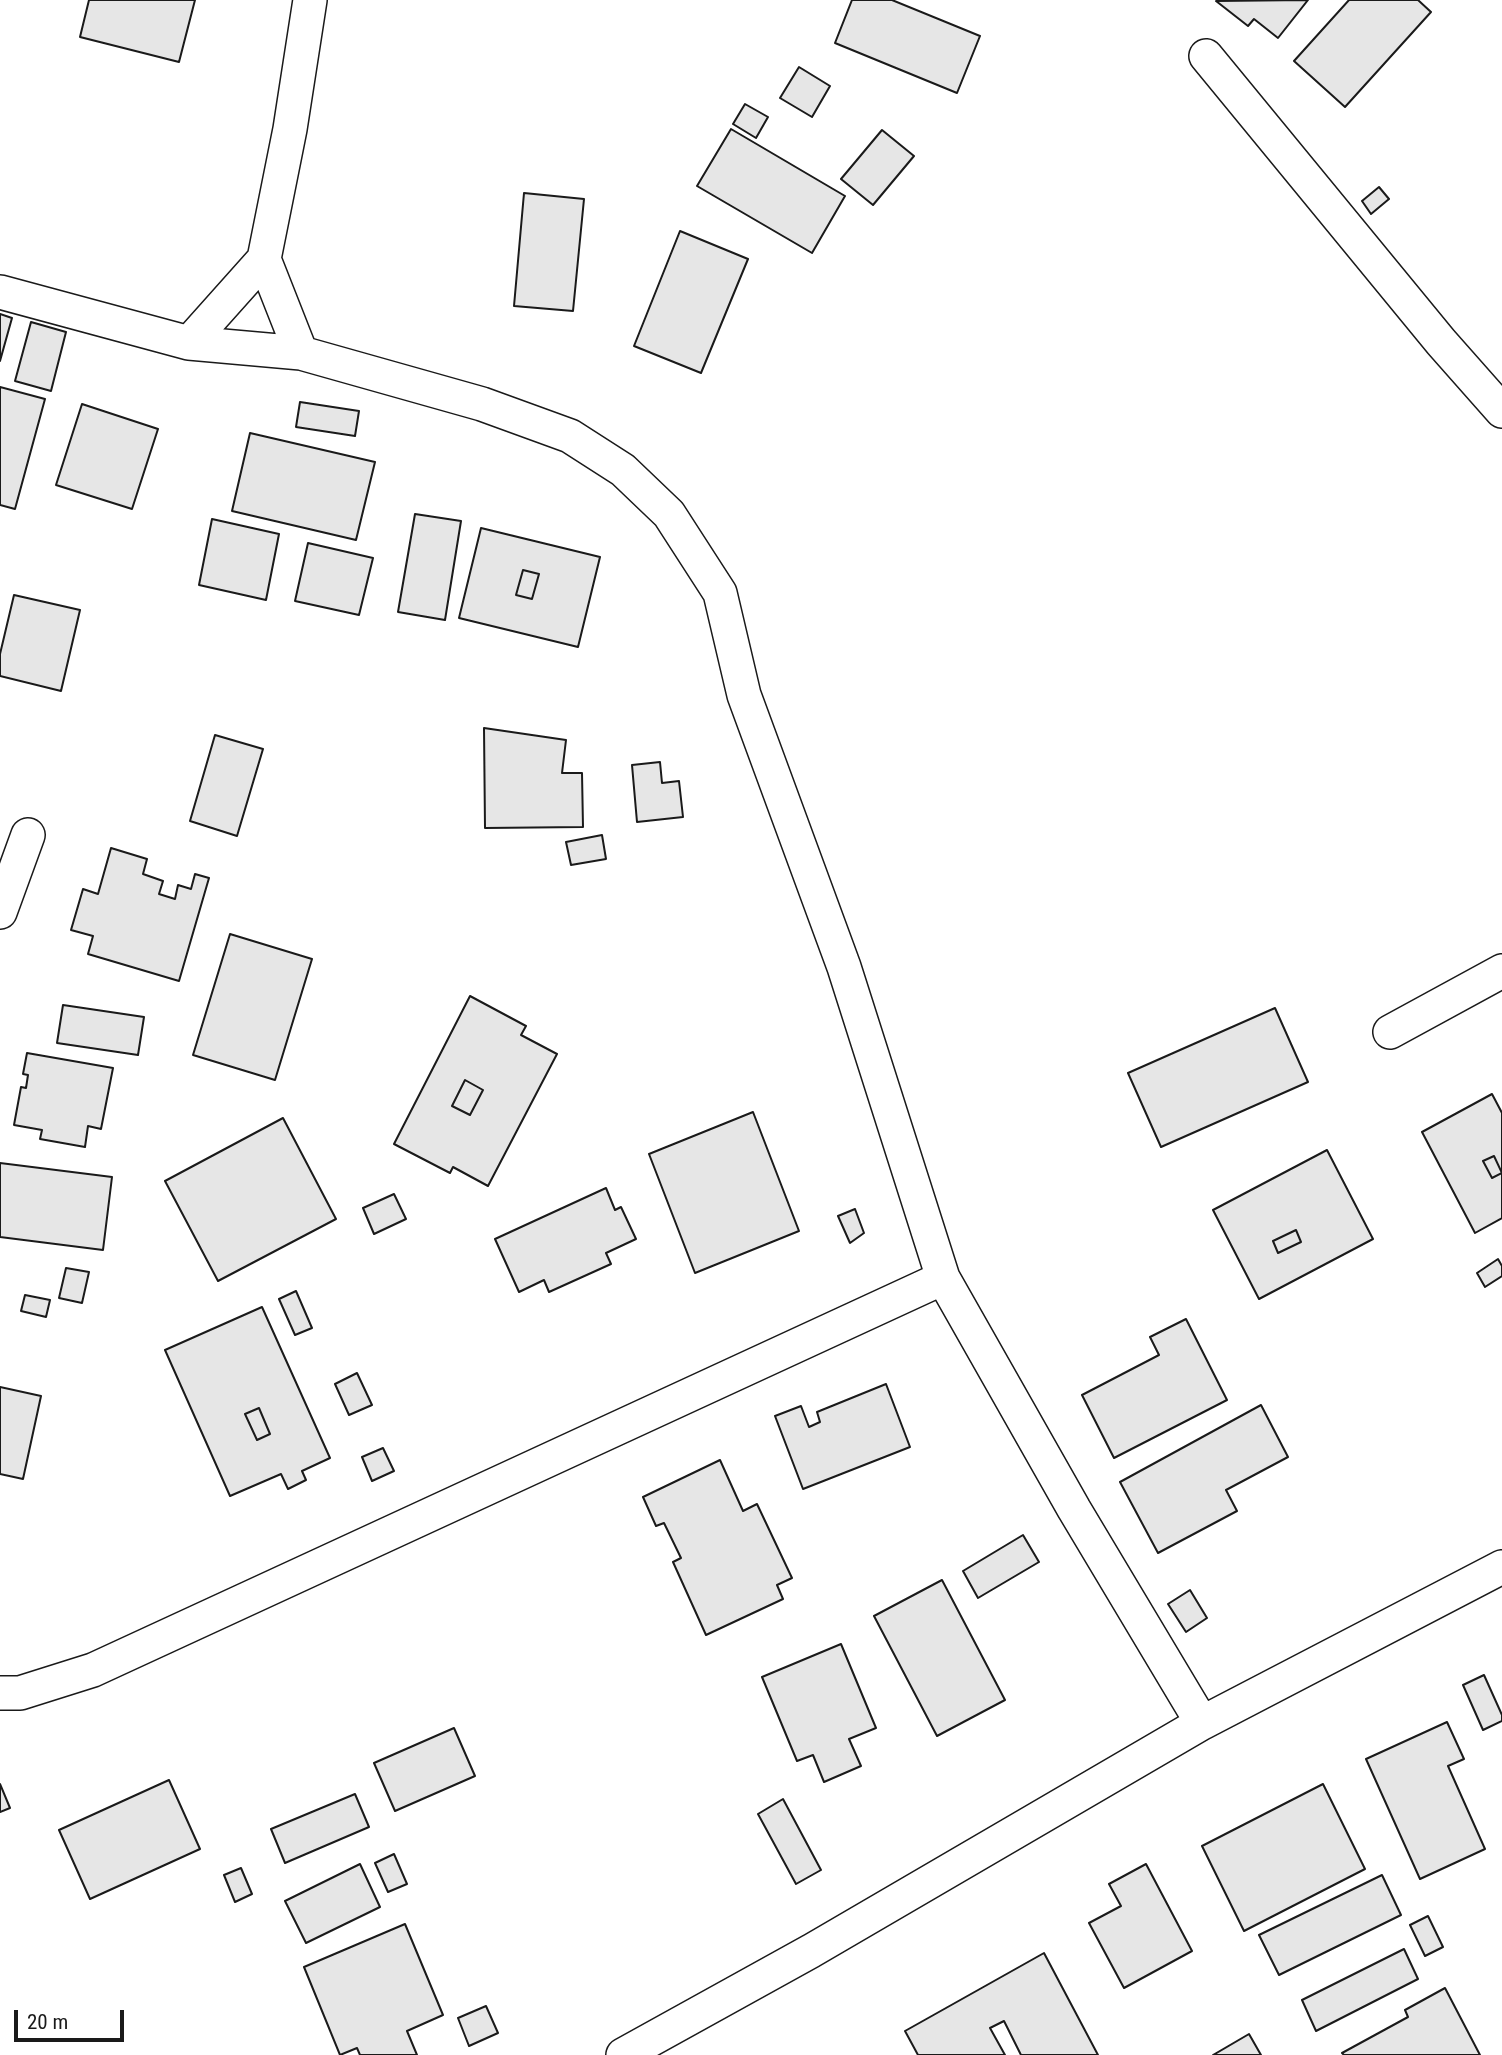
<!DOCTYPE html>
<style>
body{margin:0}
#map{position:relative;width:1502px;height:2055px;overflow:hidden;background:#fff;font-family:"Roboto Condensed",sans-serif}
canvas{display:block}
.scale{position:absolute;left:14px;top:2010px;width:110px;height:32px;box-sizing:border-box;border:4px solid #1a1a1a;border-top:0;padding-left:9px;font-size:21px;line-height:24px;white-space:nowrap;color:#1a1a1a;-webkit-text-stroke:5px #fff;paint-order:stroke}
</style>
<div id="map">
<canvas width="1502" height="2055"></canvas>
<div class="scale">20 m</div>
</div>
<script>
const c = document.querySelector('canvas').getContext('2d');
c.lineJoin = 'round';
function fill(path, color) { c.fillStyle = color; c.fill(path, 'evenodd'); }
function stroke(path, color, width, dash) { c.strokeStyle = color; c.lineWidth = width; c.lineCap = dash ? 'butt' : 'round'; c.setLineDash(dash || []); c.stroke(path); }
const building = new Path2D(`
 M89,0H195L179,62L80,37Z
 M852,0H892L980,36L957,93L835,43Z
 M1308,0L1278,38L1254,19L1248,26L1216,1Z
 M1349,0H1418L1431,12L1345,107L1294,61Z
 M799,67L830,86L812,117L780,98Z
 M745,104L768,117L756,138L733,124Z
 M731,129L845,196L812,253L697,186Z
 M882,130L914,156L873,205L841,179Z
 M1379,187L1389,199L1371,214L1362,201Z
 M524,193L584,199L573,311L514,306Z
 M680,231L748,259L701,373L634,346Z
 M0,314L12,318L0,361Z
 M31,322L66,332L51,391L15,381Z
 M0,387L45,399L15,509L0,505Z
 M300,402L359,411L355,436L296,427Z
 M82,404L158,429L132,509L56,485Z
 M250,433L375,462L356,540L232,511Z
 M415,514L461,521L445,620L398,612Z
 M212,519L279,534L266,600L199,585Z
 M481,528L600,557L578,647L459,618ZM523,570L539,574L532,599L516,595Z
 M308,543L373,558L359,615L295,601Z
 M523,570L539,574L532,599L516,595Z
 M14,595L80,610L61,691L0,676V654Z
 M484,728L566,740L562,773H582L583,827L485,828Z
 M215,735L263,749L237,836L190,821Z
 M660,762L662,783L679,781L683,817L637,822L632,765Z
 M602,835L606,859L571,865L566,842Z
 M111,848L147,859L143,874L163,881L159,894L175,899L178,885L191,889L195,874L209,878L179,981L88,954L93,936L71,930L83,889L98,894Z
 M230,934L312,959L275,1080L193,1055Z
 M470,996L526,1026L521,1035L557,1054L488,1186L453,1167L450,1173L394,1144ZM465,1080L483,1090L470,1115L452,1106Z
 M63,1005L144,1017L138,1055L57,1043Z
 M1275,1008L1308,1082L1161,1147L1128,1073Z
 M27,1053L113,1068L101,1129L88,1126L85,1147L40,1139L42,1130L14,1125L21,1087L26,1088L28,1075L23,1074Z
 M465,1080L483,1090L470,1115L452,1106Z
 M1492,1094L1502,1113V1218L1475,1233L1422,1132ZM1494,1156L1502,1173L1492,1178L1483,1161Z
 M753,1112L799,1231L695,1273L649,1154Z
 M283,1118L336,1219L218,1281L165,1181Z
 M1327,1150L1373,1239L1259,1299L1213,1210ZM1296,1230L1301,1242L1278,1253L1273,1241Z
 M1494,1156L1502,1173L1492,1178L1483,1161Z
 M0,1163L112,1177L103,1250L0,1237Z
 M606,1188L615,1210L621,1207L636,1239L606,1253L611,1264L549,1292L544,1280L519,1292L495,1239Z
 M394,1194L406,1219L374,1234L363,1208Z
 M855,1209L864,1233L850,1243L838,1216Z
 M1296,1230L1301,1242L1278,1253L1273,1241Z
 M1498,1259L1502,1266V1276L1485,1287L1477,1273Z
 M66,1268L89,1272L82,1303L59,1298Z
 M296,1291L312,1328L295,1335L279,1299Z
 M25,1295L50,1300L46,1317L21,1311Z
 M262,1307L330,1458L302,1471L306,1480L288,1489L281,1474L230,1496L165,1350ZM259,1408L270,1434L257,1440L245,1414Z
 M1186,1319L1227,1400L1114,1458L1082,1395L1159,1355L1150,1337Z
 M357,1373L372,1405L349,1415L335,1384Z
 M886,1384L910,1447L803,1489L775,1416L801,1406L809,1427L820,1422L817,1412Z
 M0,1387L41,1396L23,1479L0,1474Z
 M1261,1405L1288,1457L1226,1490L1237,1511L1158,1553L1120,1482Z
 M259,1408L270,1434L257,1440L245,1414Z
 M383,1448L394,1471L372,1481L362,1457Z
 M720,1460L743,1511L757,1504L792,1578L777,1585L783,1599L706,1635L673,1562L681,1558L664,1523L656,1526L643,1497Z
 M1023,1535L1039,1562L978,1598L963,1571Z
 M942,1580L1005,1700L937,1736L874,1616Z
 M1190,1590L1207,1618L1186,1632L1168,1604Z
 M841,1644L876,1728L849,1739L861,1766L824,1782L813,1755L797,1761L762,1677Z
 M1484,1675L1502,1715V1721L1483,1730L1463,1685Z
 M1447,1722L1464,1759L1448,1766L1485,1849L1420,1879L1366,1759Z
 M454,1728L475,1776L395,1811L374,1763Z
 M169,1780L200,1849L90,1899L59,1830Z
 M0,1784L10,1808L0,1812Z
 M1323,1784L1365,1869L1244,1931L1202,1846Z
 M355,1794L369,1827L285,1863L271,1829Z
 M783,1799L821,1870L796,1884L758,1814Z
 M394,1854L407,1884L388,1892L375,1863Z
 M360,1864L380,1907L306,1943L285,1901Z
 M1146,1864L1192,1951L1124,1988L1089,1923L1121,1906L1109,1884Z
 M241,1868L252,1894L235,1902L224,1875Z
 M1382,1875L1401,1915L1279,1975L1259,1935Z
 M1428,1916L1443,1947L1425,1956L1410,1925Z
 M405,1924L443,2015L407,2031L417,2055H360L357,2048L340,2055L304,1967Z
 M1404,1949L1418,1979L1316,2031L1302,2000Z
 M1044,1953L1098,2055H1021L1004,2021L990,2028L1005,2055H918L905,2031Z
 M1445,1988L1480,2055H1344L1342,2053L1408,2017L1405,2010Z
 M486,2006L498,2033L469,2046L458,2018Z
 M1249,2034L1261,2055H1213Z`);
fill(building, '#e6e6e6');
stroke(building, '#1a1a1a', 2);
const minor = new Path2D(`
 M1206,56L1441,342L1502,411
 M264,259L301,353
 M0,292L189,343L301,353L482,404L570,436L623,470L669,514L720,593L744,695L844,967L943,1278L1074,1509L1202,1723
 M189,343L264,259L290,129L310,0
 M0,912L28,835
 M1390,1032L1502,971
 M0,1693H20L93,1670L943,1278
 M623,2055L811,1951L1202,1723L1502,1567`);
stroke(minor, '#1a1a1a', 36);
stroke(minor, '#fff', 33);
</script>
